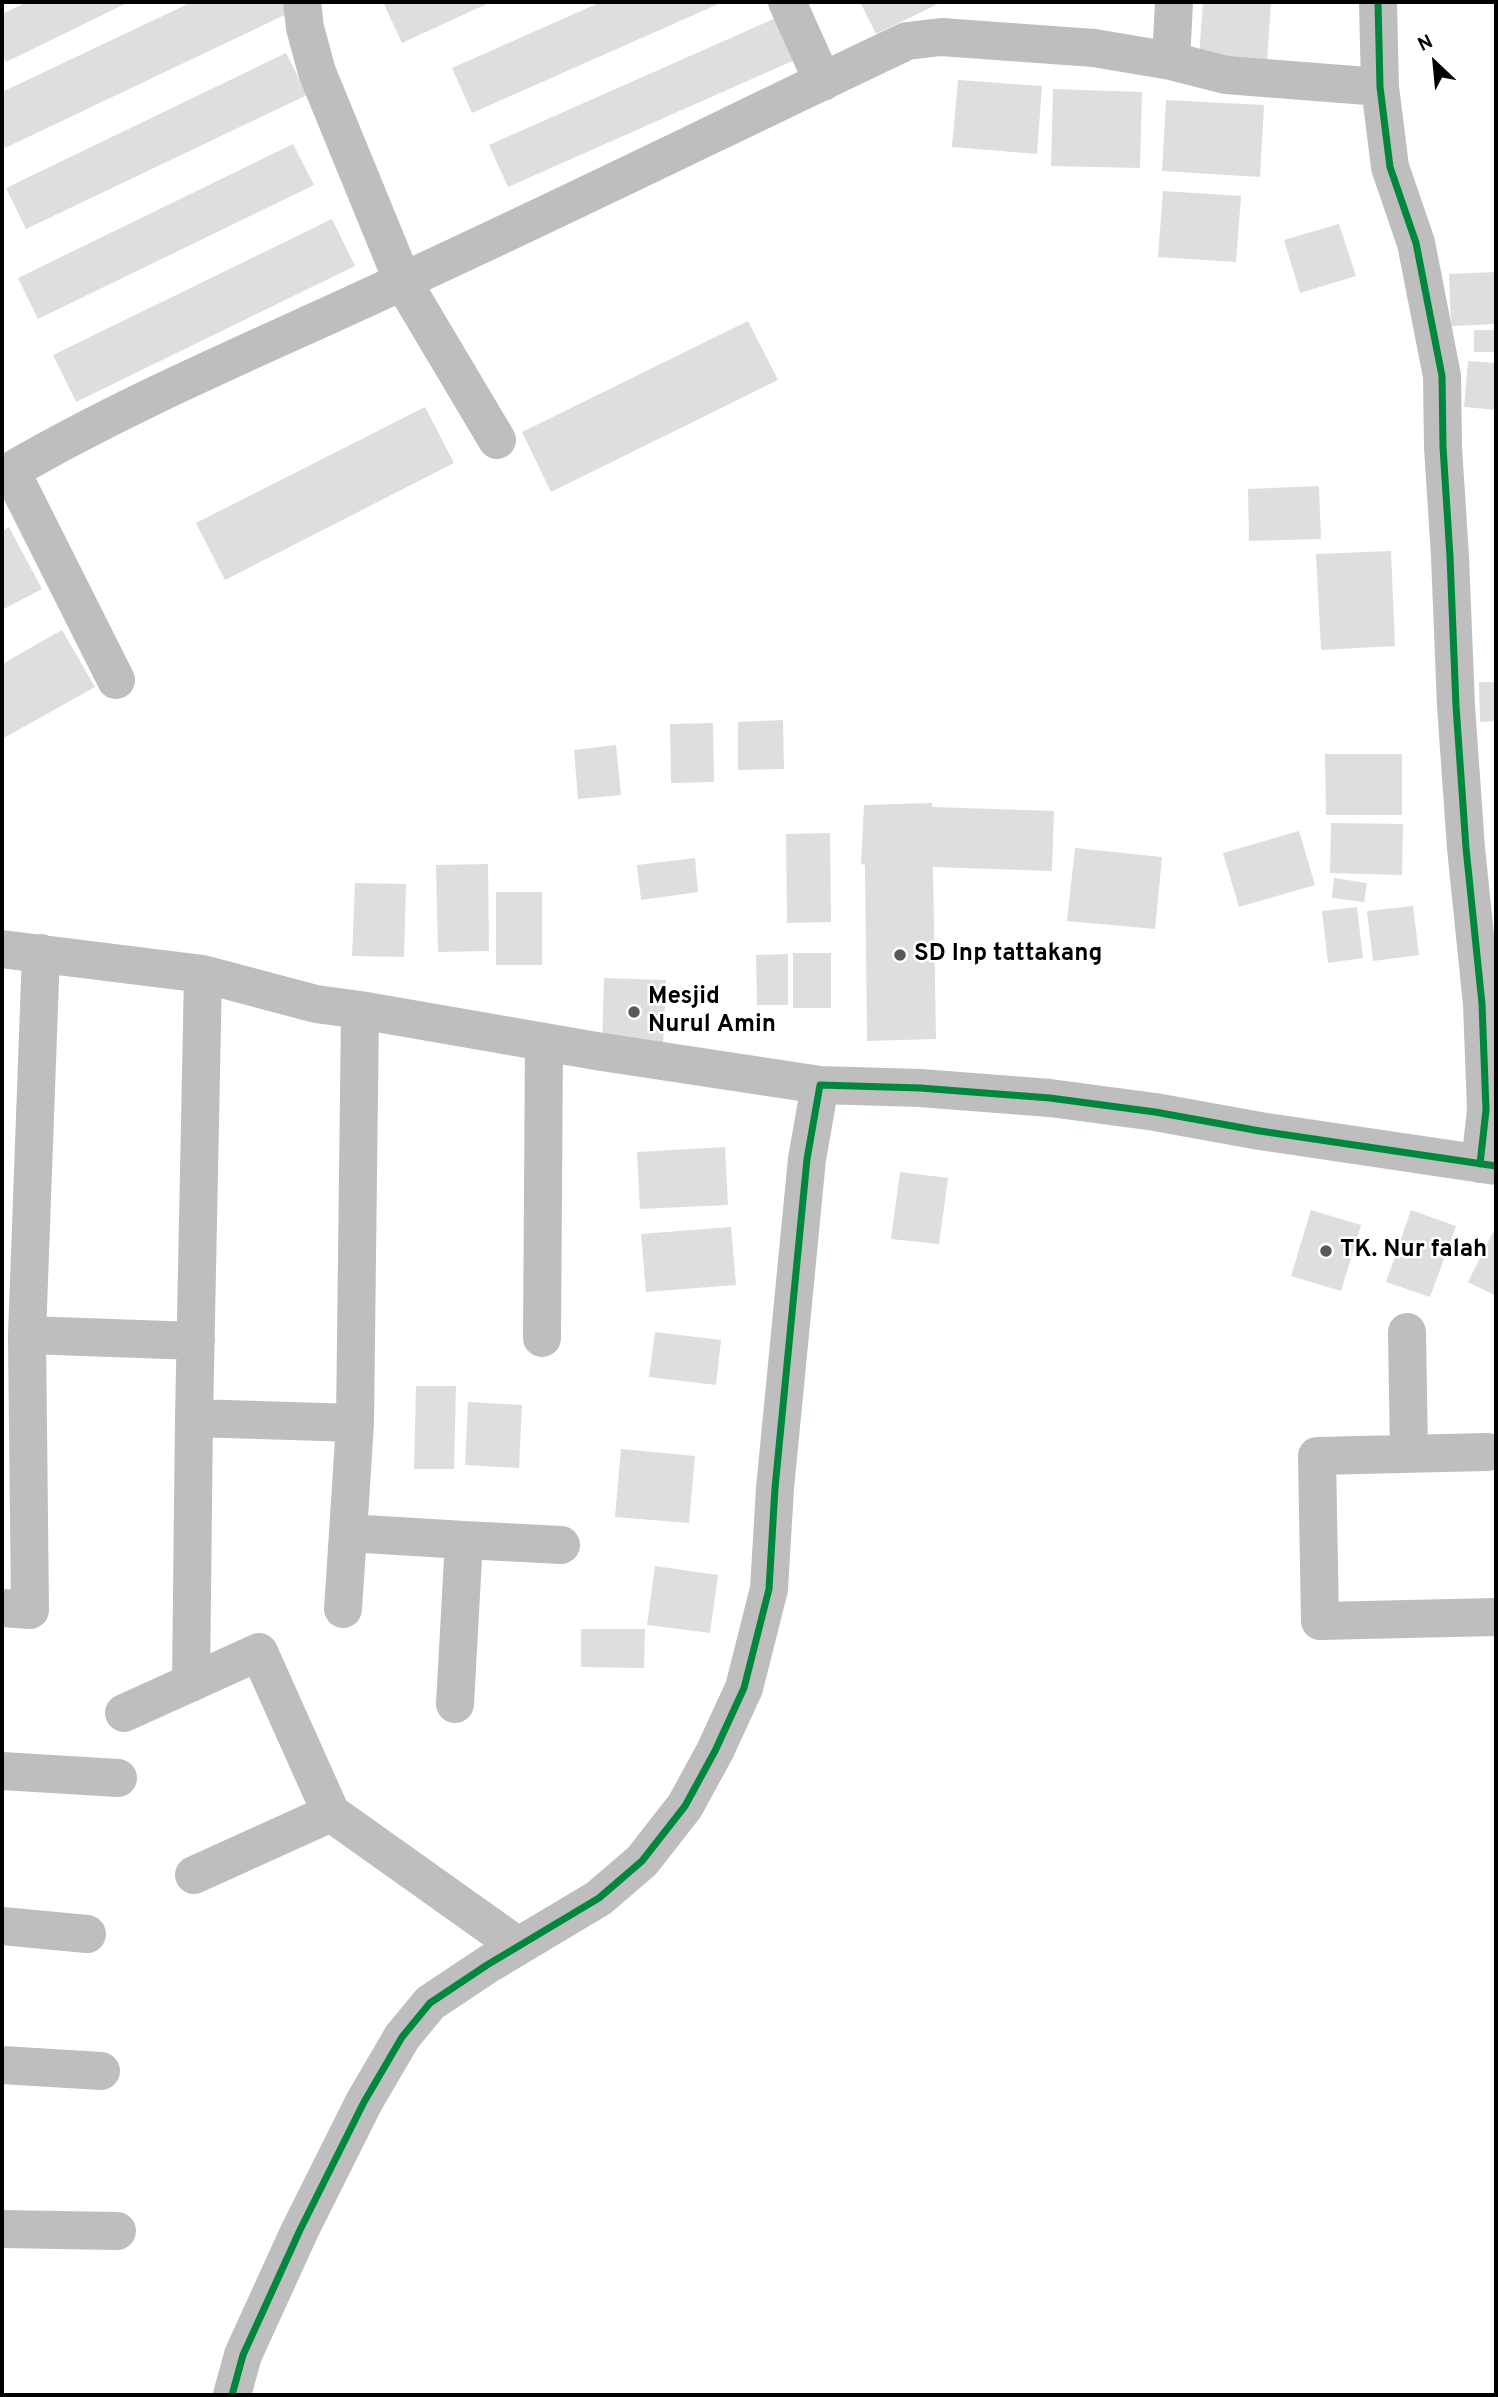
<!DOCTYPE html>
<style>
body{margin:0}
#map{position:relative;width:1498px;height:2397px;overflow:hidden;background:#fff;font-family:Overpass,sans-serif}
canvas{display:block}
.frame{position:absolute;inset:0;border:4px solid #000;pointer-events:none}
.north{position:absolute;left:1400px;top:28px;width:70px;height:70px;-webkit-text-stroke:5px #fff;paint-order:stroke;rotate:334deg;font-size:19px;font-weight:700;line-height:28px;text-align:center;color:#000}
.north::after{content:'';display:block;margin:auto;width:24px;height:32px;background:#000;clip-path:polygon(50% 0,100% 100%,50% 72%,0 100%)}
</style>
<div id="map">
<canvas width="1498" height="2397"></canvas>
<div class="frame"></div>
<div class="north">N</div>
</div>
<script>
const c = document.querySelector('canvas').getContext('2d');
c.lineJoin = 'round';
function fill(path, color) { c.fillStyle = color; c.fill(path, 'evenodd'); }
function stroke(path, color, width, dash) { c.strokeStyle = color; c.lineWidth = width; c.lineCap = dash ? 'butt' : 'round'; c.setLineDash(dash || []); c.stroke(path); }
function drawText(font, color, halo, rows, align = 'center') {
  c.font = font + ' Overpass,sans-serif'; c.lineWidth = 5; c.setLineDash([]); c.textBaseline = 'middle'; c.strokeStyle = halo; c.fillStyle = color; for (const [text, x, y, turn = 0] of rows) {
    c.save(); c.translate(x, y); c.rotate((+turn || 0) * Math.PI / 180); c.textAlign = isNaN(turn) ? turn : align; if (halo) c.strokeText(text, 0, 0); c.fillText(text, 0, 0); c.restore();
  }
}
fill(new Path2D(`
 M27,2H129L6,62L2,53V14Z
 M192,2H284L289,13L5,148L2,140V92Z
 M383,2H491L402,43Z
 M601,2H723L472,113L452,68Z
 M860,2H942L876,34Z
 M1203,2H1271L1267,63L1199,58Z
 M778,17L797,59L508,187L489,145Z
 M286,53L307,95L26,229L6,188Z
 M958,80L1042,86L1037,154L952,147Z
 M1053,89L1142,92L1140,168L1051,166Z
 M1166,100L1264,105L1260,177L1162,171Z
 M293,144L314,185L38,319L18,278Z
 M1163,191L1241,196L1236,262L1158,257Z
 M332,219L355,266L76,402L53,355Z
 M1339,224L1356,276L1300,293L1284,240Z
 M1496,272V324L1451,326L1449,274Z
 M748,321L778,380L551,492L522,432Z
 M1474,330H1496V352H1474Z
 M1468,361L1496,363V410L1464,407Z
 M425,407L454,463L225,580L196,523Z
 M1319,486L1321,539L1249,541L1248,489Z
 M9,527L42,589L2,610V531Z
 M1391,551L1395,646L1321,650L1316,554Z
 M62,630L95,687L2,739V664Z
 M1479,682H1496V721L1480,722Z
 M783,720L784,769L738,770V722Z
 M713,723L714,782L671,783L670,724Z
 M616,745L621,795L578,799L574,750Z
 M1325,754H1402V815H1326Z
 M932,803V807L1054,811L1052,871L933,867L936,1039L867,1041L865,865L861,864L864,805Z
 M1331,823L1403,824L1402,875L1330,873Z
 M1299,831L1315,885L1239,907L1223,853Z
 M830,833L831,922L787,923L786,834Z
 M1075,848L1162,857L1155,929L1067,921Z
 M695,858L698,892L641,900L637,865Z
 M488,864L489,951L438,952L436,865Z
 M1334,878L1367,883L1364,902L1332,898Z
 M355,883L406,884L404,957L352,956Z
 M496,892H542V965H496Z
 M1413,906L1419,955L1373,961L1367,911Z
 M1357,907L1363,958L1328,963L1322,911Z
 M793,953H831V1008H793Z
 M788,954V1005H757L756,955Z
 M604,978L666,980L663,1046L602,1044Z
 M725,1147L728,1205L640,1209L637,1152Z
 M900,1172L948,1178L939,1244L891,1239Z
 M1311,1210L1361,1225L1341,1291L1291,1276Z
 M1411,1210L1456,1226L1430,1297L1386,1282Z
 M1496,1226V1296L1468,1282Z
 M731,1227L736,1285L646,1292L641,1234Z
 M655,1332L721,1340L716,1385L649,1377Z
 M416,1386H456L454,1469H414Z
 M468,1402L522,1405L519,1468L465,1465Z
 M621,1449L695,1456L689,1523L615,1517Z
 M655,1566L718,1575L710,1633L647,1625Z
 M581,1629H645L644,1668L581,1667Z`), '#dedede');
stroke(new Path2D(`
 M302,2L305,28L317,72L403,282L497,440
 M787,2L823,82
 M1378,2L1380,87L1390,167L1416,243L1442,376L1443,447L1450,557L1456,706L1466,848L1482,1004L1486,1110L1480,1164
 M1171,61L1174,2
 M11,471L116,680
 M2,476C129,401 267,345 401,282C571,204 738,121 907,41L941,37L1094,48L1171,61L1226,75L1380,87
 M2,949L203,974L316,1004L360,1010L596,1051L820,1085
 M203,974L194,1418L355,1423
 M360,1010L355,1423L348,1533L464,1540L455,1704
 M1407,1332L1409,1454
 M27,1335L196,1341
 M542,1338L544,1042
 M1487,1452L1317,1456L1320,1621L1496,1617
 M464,1540L561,1545
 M2,1608L30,1610L27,1335L41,953
 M343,1609L348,1533
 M191,1683L194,1418
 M124,1713L259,1652L331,1813L518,1946
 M2,1771L118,1778
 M194,1875L331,1813
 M2,1926L87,1934
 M2,2065L101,2071
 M2,2229L117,2231
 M232,2395L243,2355L300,2230L364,2102L402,2037L430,2003L487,1965L599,1898L642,1861L685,1806L715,1751L744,1688L769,1589L775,1488L807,1159L820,1085L920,1088L1050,1098L1155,1112L1260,1131L1496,1166`), '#bebebe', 38);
stroke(new Path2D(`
 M1378,2L1380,87L1390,167L1416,243L1442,376L1443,447L1450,557L1456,706L1466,848L1482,1004L1486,1110L1480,1164
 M232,2395L243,2355L300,2230L364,2102L402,2037L430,2003L487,1965L599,1898L642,1861L685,1806L715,1751L744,1688L769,1589L775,1488L807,1159L820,1085L920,1088L1050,1098L1155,1112L1260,1131L1496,1166`), '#00873e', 7);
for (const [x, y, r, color] of [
 [900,955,7,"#595959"],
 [634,1012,7,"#595959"],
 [1326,1251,7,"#595959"]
]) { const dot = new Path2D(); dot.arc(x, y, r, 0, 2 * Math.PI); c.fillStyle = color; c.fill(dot); stroke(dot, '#fff', 2.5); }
drawText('bold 24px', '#000', '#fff', [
 ["SD Inp tattakang",914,955],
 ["Mesjid",648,998],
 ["Nurul Amin",648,1026],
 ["TK. Nur falah",1340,1251]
], 'left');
</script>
